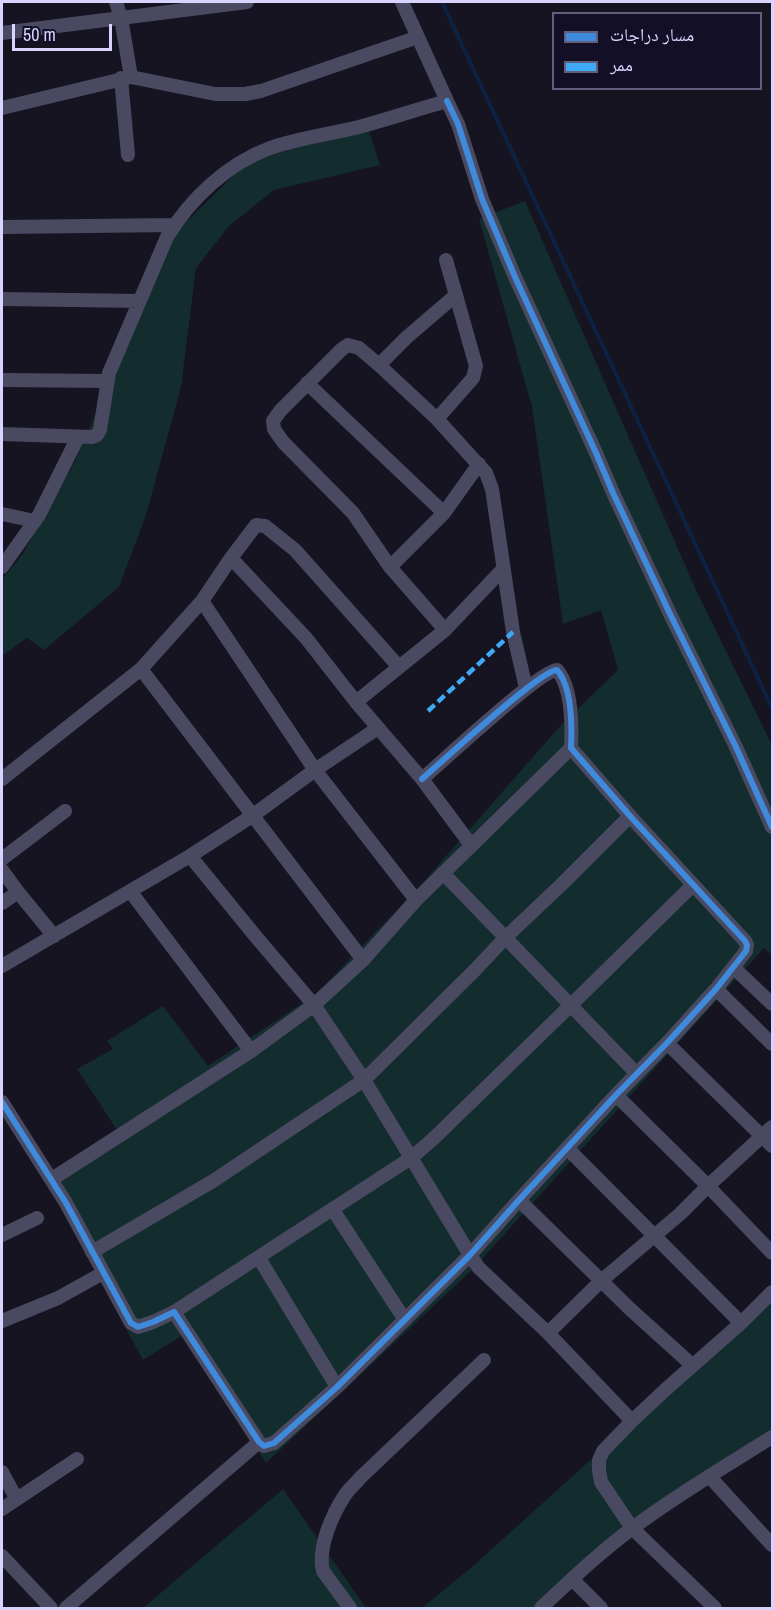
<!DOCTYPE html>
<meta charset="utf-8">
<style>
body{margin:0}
#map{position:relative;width:774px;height:1610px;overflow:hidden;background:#161421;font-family:"Archivo Narrow","Noto Naskh Arabic",sans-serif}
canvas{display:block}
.frame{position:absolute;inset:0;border:3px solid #d9d4ff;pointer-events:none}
.legend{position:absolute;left:552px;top:12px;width:210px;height:78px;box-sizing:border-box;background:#130f26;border:2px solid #625e7d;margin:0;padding:8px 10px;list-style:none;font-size:18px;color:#d9d4ff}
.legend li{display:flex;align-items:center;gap:12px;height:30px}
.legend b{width:30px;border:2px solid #625e7d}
.scale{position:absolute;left:12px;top:24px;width:100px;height:27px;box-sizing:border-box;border:3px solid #d9d4ff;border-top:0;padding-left:8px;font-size:18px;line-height:21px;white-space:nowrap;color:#d9d4ff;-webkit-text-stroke:4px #130f26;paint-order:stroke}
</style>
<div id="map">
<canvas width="774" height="1610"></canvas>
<div class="frame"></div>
<ul class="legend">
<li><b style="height:8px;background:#408adc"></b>مسار دراجات</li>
<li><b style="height:8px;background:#3fa9f5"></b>ممر</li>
</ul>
<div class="scale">50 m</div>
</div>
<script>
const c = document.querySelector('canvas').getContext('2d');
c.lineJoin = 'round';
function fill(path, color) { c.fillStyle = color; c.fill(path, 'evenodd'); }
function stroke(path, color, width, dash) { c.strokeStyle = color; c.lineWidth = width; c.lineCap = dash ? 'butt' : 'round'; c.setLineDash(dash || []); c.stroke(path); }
fill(new Path2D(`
 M365,119L380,165L274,190L229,226L196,268L181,387L146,515L119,587L44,650L27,638L2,656V579L22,555L74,463L140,312L178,230L239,170L280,144Z
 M525,201L697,592L772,745V955L764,948L472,1270L266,1463L183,1335L143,1360L43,1176L117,1130L77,1069L113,1049L107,1041L163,1006L208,1066L316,994L419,887L561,725L618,670L601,610L563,624L532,407L479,219Z
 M772,1296V1432L535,1608H422L472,1567Z
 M283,1489L366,1608H143Z`), '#132c2d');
stroke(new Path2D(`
 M442,2L772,708`), '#0d2144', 4);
stroke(new Path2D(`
 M116,2L121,18L131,77
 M2,33L247,2
 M121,78L128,155
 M447,101L458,124L482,199L515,277L596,453L613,493L671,616L735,745L772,827
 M2,108L131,77L215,94H245L261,91L418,37
 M2,227L174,225
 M2,299L140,301
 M379,365L407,337L456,295
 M2,380L108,381
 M307,383L444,513
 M437,419L473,378L476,366L446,260
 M2,434L92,437L97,435L100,430L109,373L167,237C191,198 227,164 270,148C298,138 330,134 359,127C389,119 418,109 447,101L402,2
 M2,514L35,521
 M231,558L306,638L356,702L422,779L471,845
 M2,567L39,515L78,437
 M390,567L444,513L479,464
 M202,601L315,770L416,900
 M445,630L390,567L353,513L283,442L274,429L273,421L280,411L342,349L348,345L359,348L379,365L437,419L486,473L492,489L513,632L526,688
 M141,669L363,960
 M356,702L445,630L503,569
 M2,779L141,669L202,601L231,558L256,525L265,526L295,550L399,667
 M190,856L257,938L314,1005L364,1080L470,1255L479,1268L548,1333L632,1421
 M2,859L65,811
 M2,870L18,892L54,936
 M443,873L637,1074
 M130,891L251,1051
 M2,903L18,892
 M2,966L190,856L252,816L315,770L378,728
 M734,968L772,1004
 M716,989L772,1044
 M667,1043L772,1146
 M616,1095L708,1186L772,1253
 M2,1102L66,1203L131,1323L138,1327L153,1322L174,1312L259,1442L264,1446L274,1443L337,1387L470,1255L519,1200L616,1095L667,1043L716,989L746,951L747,945L745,941L630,816L571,748C572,727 572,687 557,670C540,670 442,762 422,779
 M567,1148L741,1323
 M52,1179L251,1051L314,1005L363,960L416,900L571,748
 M519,1200L630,1309L692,1365
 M333,1210L405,1320
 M2,1235L37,1218
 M92,1252L213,1181L364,1080L475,970L506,937L562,884L630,816
 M259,1258L337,1387
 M174,1312L411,1158L433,1139L571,1005L693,885
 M2,1321L58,1298L103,1273
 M548,1333L601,1281L680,1214L708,1186L772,1127
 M2,1472L16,1498
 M709,1476L772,1545
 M2,1509L77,1459
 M2,1556L51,1608
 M572,1579L601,1608
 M66,1608L259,1442
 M350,1608L323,1571C317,1548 333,1513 345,1495C350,1488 356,1483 361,1477L484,1360
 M541,1608C571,1580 601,1551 634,1527C678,1494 726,1466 772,1437
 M715,1608L632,1528L601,1482L599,1470V1460L603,1451L632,1421L665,1390L741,1323L772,1292`), '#4a4962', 14);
stroke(new Path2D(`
 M428,711L513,632`), '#3fa9f5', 4.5, [9, 4.5]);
stroke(new Path2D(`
 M447,101L458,124L482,199L515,277L596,453L613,493L671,616L735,745L772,827
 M2,1102L66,1203L131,1323L138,1327L153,1322L174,1312L259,1442L264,1446L274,1443L337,1387L470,1255L519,1200L616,1095L667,1043L716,989L746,951L747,945L745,941L630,816L571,748C572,727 572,687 557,670C540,670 442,762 422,779`), '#408adc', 6);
</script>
